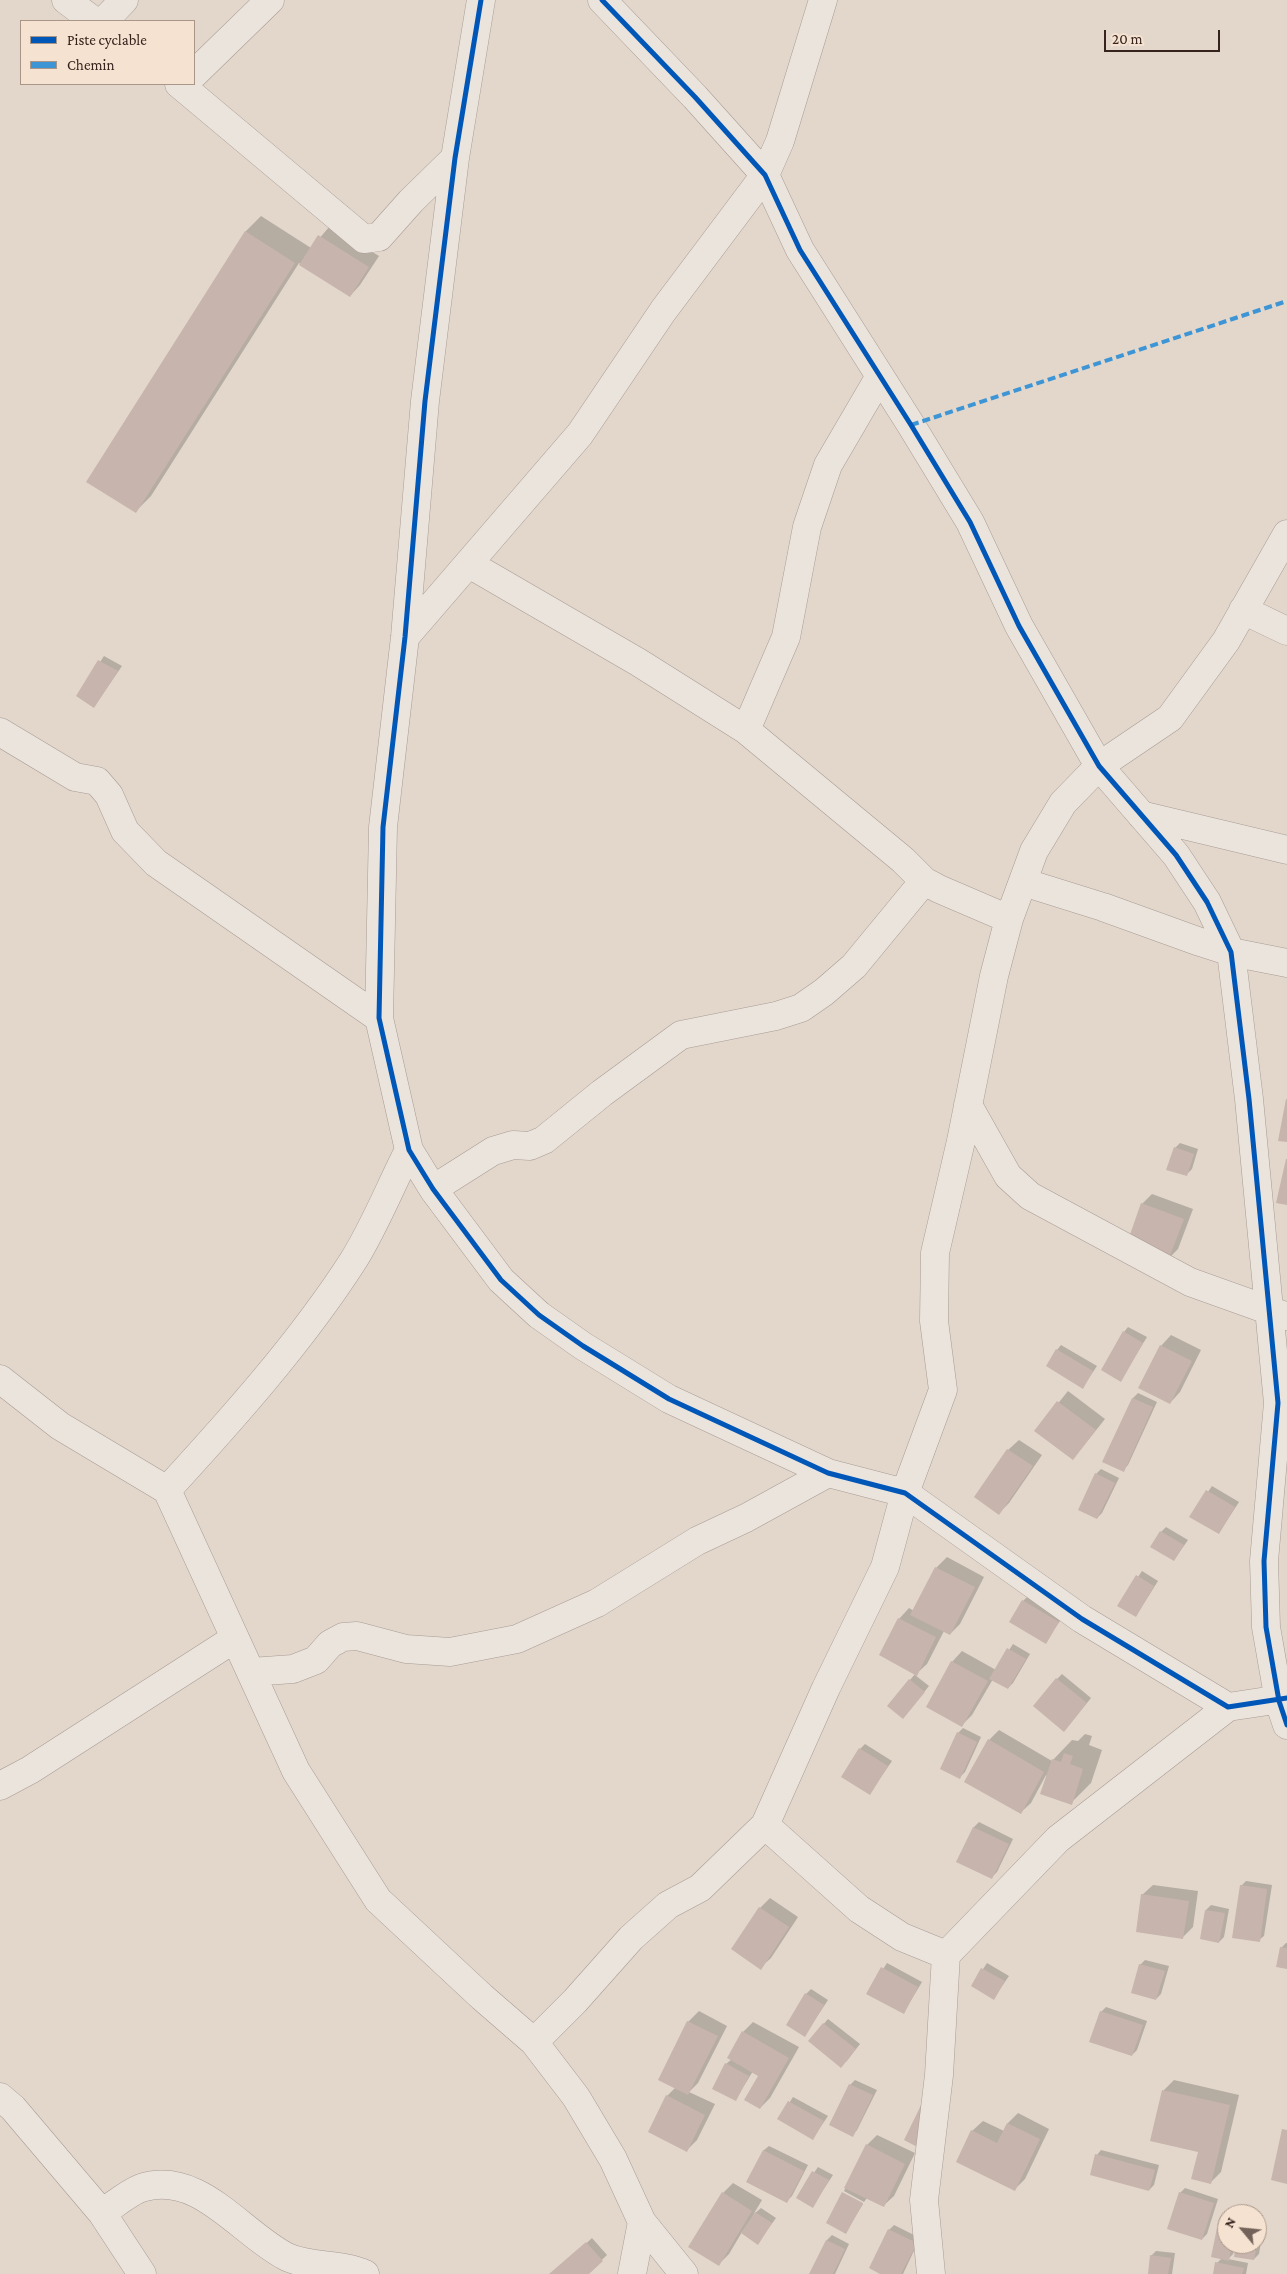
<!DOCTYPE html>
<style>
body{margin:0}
#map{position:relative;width:1287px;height:2274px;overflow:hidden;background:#e3d7cb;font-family:"Crimson Pro",serif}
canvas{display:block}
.legend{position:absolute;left:20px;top:20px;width:175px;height:65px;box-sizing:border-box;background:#f5e2d0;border:1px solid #a99688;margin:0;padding:6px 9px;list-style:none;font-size:15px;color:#36231d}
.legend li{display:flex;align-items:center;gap:10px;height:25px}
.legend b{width:25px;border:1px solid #a99688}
.north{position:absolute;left:1217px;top:2204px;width:50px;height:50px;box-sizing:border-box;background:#f5e2d0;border:1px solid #a99688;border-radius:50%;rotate:298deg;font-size:14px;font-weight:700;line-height:20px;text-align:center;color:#36231d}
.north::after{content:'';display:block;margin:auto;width:18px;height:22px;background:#73625a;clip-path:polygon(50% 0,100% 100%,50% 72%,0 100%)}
.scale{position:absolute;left:1104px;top:30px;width:116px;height:22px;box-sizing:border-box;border:2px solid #36231d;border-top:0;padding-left:6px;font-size:15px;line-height:18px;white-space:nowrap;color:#36231d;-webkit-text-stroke:4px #f5e2d0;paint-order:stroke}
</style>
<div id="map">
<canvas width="1287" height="2274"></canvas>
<ul class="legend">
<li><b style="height:6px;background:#0057b8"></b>Piste cyclable</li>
<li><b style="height:6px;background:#3e95d5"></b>Chemin</li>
</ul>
<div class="north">N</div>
<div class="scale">20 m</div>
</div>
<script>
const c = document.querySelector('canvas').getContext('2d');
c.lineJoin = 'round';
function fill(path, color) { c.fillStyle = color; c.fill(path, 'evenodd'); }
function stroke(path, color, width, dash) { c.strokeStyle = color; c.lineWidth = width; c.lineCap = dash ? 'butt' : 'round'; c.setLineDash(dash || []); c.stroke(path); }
fill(new Path2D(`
 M261,216L311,248L330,226L379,256L360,285L350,296L299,263L151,496L136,511L88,481L246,231Z
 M104,656L122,666L94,707L78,696Z
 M1180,1143L1198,1149L1192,1169L1187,1174L1175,1148Z
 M1152,1194L1193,1209L1178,1249L1167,1260L1142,1204Z
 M1128,1327L1147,1337L1121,1380L1124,1332Z
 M1171,1335L1201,1350L1180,1392L1170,1403L1161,1346Z
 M1061,1345L1097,1366L1083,1387L1057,1350Z
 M1068,1391L1105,1419L1073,1459L1036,1431Z
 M1138,1393L1157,1402L1128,1465L1123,1470L1104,1461L1133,1398Z
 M1019,1440L1042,1455L1009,1503L999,1513L1008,1450Z
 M1101,1469L1119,1478L1102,1513L1097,1518L1096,1474Z
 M1212,1486L1239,1502L1219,1533L1191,1517Z
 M1166,1527L1188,1540L1174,1560L1161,1532Z
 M947,1557L984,1577L960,1624L950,1634L944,1631L927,1664L915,1675L929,1686L908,1712L889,1705L915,1674L880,1655L899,1619L909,1608L914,1611L936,1568Z
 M1142,1571L1158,1581L1136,1616L1119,1606Z
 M1028,1596L1063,1617L1045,1642L1023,1601Z
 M1013,1644L1030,1654L1013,1683L1008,1688L993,1679L972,1715L962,1725L952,1662L962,1651L996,1670Z
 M1062,1674L1091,1698L1069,1725L1057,1679Z
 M963,1728L981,1737L965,1772L960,1777L958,1733Z
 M999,1730L1052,1761L1072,1740L1078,1741L1085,1734L1092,1736L1089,1745L1102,1750L1091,1783L1071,1803L1046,1775L1031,1803L1020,1813L989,1740Z
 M865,1744L892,1761L870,1793L860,1749Z
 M979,1822L1013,1839L997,1872L992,1877L958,1861L974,1827Z
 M1246,1881L1272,1885L1264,1936L1259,1940L1241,1886Z
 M1153,1885L1198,1891L1193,1927L1183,1937L1142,1895Z
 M770,1898L798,1917L771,1958L760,1968V1908Z
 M1211,1905L1229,1909L1224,1937L1219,1942L1206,1910Z
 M1286,1943H1287V1967L1281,1948Z
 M1145,1960L1169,1966L1161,1994L1156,1999L1140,1965Z
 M887,1963L922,1982L904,2012L868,1993Z
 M987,1963L1009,1976L994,1998L972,1986Z
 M811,1989L828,2000L805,2035L806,1994Z
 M1106,2007L1147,2021L1137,2050L1132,2055L1101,2012Z
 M699,2011L727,2026L698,2083L689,2092L715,2104L697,2140L687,2150L667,2096L676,2087L660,2079L688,2022Z
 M828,2019L860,2044L846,2062L809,2041Z
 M753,2022L799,2047L770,2098L760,2108V2075L753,2071L736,2099L726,2064L732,2059L743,2032Z
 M855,2080L877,2090L857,2130L853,2135L850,2085Z
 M1174,2080L1239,2095L1221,2172L1211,2182L1199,2151L1152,2140L1164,2090Z
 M793,2097L828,2116L813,2138L779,2119Z
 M1018,2113L1049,2129L1025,2179L1015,2189L972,2131L983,2121L1004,2131L1008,2123Z
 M877,2135L915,2153L894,2196L883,2206L867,2198L864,2202L844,2191L867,2145Z
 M769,2146L808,2165L792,2196L787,2201L748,2182L764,2150Z
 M1101,2150L1159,2165L1154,2185L1149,2190L1097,2155Z
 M818,2167L833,2175L812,2207L797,2197Z
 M733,2183L762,2200L753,2215L761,2208L776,2218L758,2243L742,2232L729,2254L719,2264L723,2193Z
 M1185,2188L1218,2199L1207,2234L1202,2239L1180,2193Z
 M843,2194L863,2204L846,2232Z
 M1224,2224L1227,2225V2244H1235L1233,2254L1228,2259L1248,2263L1246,2274H1214L1217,2263L1222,2258L1219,2229Z
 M894,2225L920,2238L903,2274H883L889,2230Z
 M1257,2229L1263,2230L1259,2254L1254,2259L1238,2244H1257Z
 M832,2235L849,2244L835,2274H810L827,2240Z
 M592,2238L607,2255L587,2274H553Z
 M1156,2251L1175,2253L1172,2274H1149L1151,2256Z`), '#0003');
fill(new Path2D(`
 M245,231L295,263L136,513L86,482Z
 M318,235L369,267L350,297L299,265Z
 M98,660L118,671L94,708L76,696Z
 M1286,1099H1287V1142L1278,1141Z
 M1174,1147L1194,1154L1187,1176L1166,1170Z
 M1286,1159H1287V1205L1276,1203Z
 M1141,1203L1184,1219L1168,1261L1126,1246Z
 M1123,1331L1143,1343L1121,1382L1101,1370Z
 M1160,1345L1192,1361L1170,1404L1138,1388Z
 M1056,1349L1093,1371L1083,1389L1046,1366Z
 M1132,1398L1153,1407L1124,1472L1102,1462Z
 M1057,1401L1096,1430L1073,1460L1034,1431Z
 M1007,1449L1033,1466L999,1515L974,1497Z
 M1095,1473L1115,1483L1097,1519L1078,1510Z
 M1206,1490L1235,1507L1219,1534L1189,1517Z
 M1160,1531L1184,1545L1174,1561L1150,1547Z
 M935,1567L975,1587L950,1635L910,1615Z
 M1136,1575L1154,1586L1136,1617L1117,1606Z
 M1022,1600L1059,1622L1046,1644L1009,1622Z
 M898,1618L936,1637L917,1676L879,1655Z
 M1007,1648L1026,1659L1008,1689L989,1679Z
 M951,1661L988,1681L962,1727L926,1707Z
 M1056,1678L1087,1703L1064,1732L1033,1706Z
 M909,1679L925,1692L903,1719L887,1706Z
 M957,1732L977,1742L960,1779L940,1769Z
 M988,1739L1044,1772L1021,1814L964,1782Z
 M859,1748L888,1766L870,1795L841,1777Z
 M1064,1753L1073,1756L1070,1764L1083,1769L1072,1805L1040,1794L1052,1759L1061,1762Z
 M973,1827L1009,1844L992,1879L956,1862Z
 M1240,1885L1267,1889L1260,1942L1232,1938Z
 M1141,1894L1189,1901L1183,1939L1136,1932Z
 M759,1907L789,1927L761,1970L731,1949Z
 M1205,1910L1225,1913L1219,1943L1200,1939Z
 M1280,1947L1287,1948V1969L1276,1967Z
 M1139,1964L1165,1971L1156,2000L1131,1993Z
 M881,1967L918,1987L904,2014L866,1994Z
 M981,1968L1005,1981L994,2000L971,1986Z
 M805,1993L824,2005L805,2037L786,2025Z
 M1100,2011L1143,2025L1132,2056L1089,2042Z
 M687,2021L718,2036L688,2095L658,2080Z
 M823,2023L856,2049L841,2068L808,2041Z
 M742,2031L789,2058L760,2109L744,2100L758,2076L727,2058Z
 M725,2063L749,2076L736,2101L712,2089Z
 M849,2084L873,2095L853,2137L829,2125Z
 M1162,2090L1230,2105L1211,2184L1191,2179L1198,2152L1150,2141Z
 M666,2095L705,2115L687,2152L648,2132Z
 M788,2101L824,2121L813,2140L777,2119Z
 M923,2101L927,2152L904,2140Z
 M1007,2123L1040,2139L1015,2191L956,2162L971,2130L997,2143Z
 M1282,2129L1287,2130V2184L1271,2180Z
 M866,2144L905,2164L884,2207L844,2188Z
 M763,2150L804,2171L787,2203L746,2182Z
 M1095,2154L1155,2170L1149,2191L1090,2175Z
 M812,2171L829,2180L813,2208L796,2198Z
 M722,2192L752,2211L719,2266L688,2247Z
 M842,2192L863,2203L846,2234L826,2223Z
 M1179,2192L1214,2203L1202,2240L1167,2229Z
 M755,2212L772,2223L758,2245L741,2233Z
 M1217,2228L1227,2230V2244H1232L1229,2261L1211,2257Z
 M888,2229L917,2243L901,2274H880L869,2268Z
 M826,2240L845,2249L833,2274H809Z
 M586,2242L603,2261L589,2274H549Z
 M1236,2244H1257L1254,2260L1234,2257Z
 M1150,2255L1171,2258L1168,2274H1148Z
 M1215,2262L1244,2268L1242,2274H1213Z`), '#c7b4ac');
const street = new Path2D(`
 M66,0L94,21
 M481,0L455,158L425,401L405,637L383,827L379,1018L409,1150L433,1189L501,1280L539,1315L583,1346L669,1399L828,1473L905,1493L1082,1619L1228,1707L1287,1698
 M602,0L695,97L765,175L800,250L911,425L970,522L1019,626L1099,766L1176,855L1207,902L1231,952L1249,1099L1278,1403L1264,1561L1266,1627L1279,1701L1287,1725
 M104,21L124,0
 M194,74L270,0
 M179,84L364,239L379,237L411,201L455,158
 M469,564L638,662L746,730L903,860L924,881L939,889L1009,919
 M1243,610L1287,631
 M405,637L580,434L663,311L765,175L780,141L823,0
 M746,730L786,637L807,527L828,465L880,376
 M0,732L75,777L97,781L109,795L125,831L156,863L379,1018
 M1141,815L1287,850
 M1023,882L1103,907L1200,942L1231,952L1287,963
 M968,1105L1008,1176L1030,1196L1190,1282L1285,1316
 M433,1189L493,1151L513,1145L530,1146L544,1140L602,1093L681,1035L776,1016L801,1008L824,992L854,966L924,881
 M0,1379L60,1426L167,1490L296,1771L378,1900L482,1997L534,2042L576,2097L613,2159L642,2222L684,2274
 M167,1490C232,1419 301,1342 353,1261C374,1228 391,1185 409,1150
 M251,1672L293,1669L316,1660L330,1644L343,1637L357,1636L406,1649L450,1652L517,1639L597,1603L697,1541L746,1518L828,1473
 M0,1786L30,1770L234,1639
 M765,1825L859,1909L902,1937L946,1955
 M534,2042L575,2001L631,1938L668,1905L700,1888L765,1825L826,1688L885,1567L905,1493L943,1390L934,1321L935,1253L961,1141L994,976L1009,919L1034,851L1063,803L1099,766L1170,718L1226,641L1287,534
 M0,2097L13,2108L102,2213L142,2274
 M102,2213C114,2205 128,2193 141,2188C199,2169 241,2234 287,2257C311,2268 341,2263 365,2274
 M632,2274L642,2222
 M931,2274L924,2200L939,2075L946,1955L1058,1839L1228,1707`);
stroke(street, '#a89c95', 29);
stroke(street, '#ebe4dd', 28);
stroke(new Path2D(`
 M911,425L1287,301`), '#3e95d5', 4, [8, 4]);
stroke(new Path2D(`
 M481,0L455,158L425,401L405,637L383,827L379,1018L409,1150L433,1189L501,1280L539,1315L583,1346L669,1399L828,1473L905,1493L1082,1619L1228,1707L1287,1698
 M602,0L695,97L765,175L800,250L911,425L970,522L1019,626L1099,766L1176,855L1207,902L1231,952L1249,1099L1278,1403L1264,1561L1266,1627L1279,1701L1287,1725`), '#0057b8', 5);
</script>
